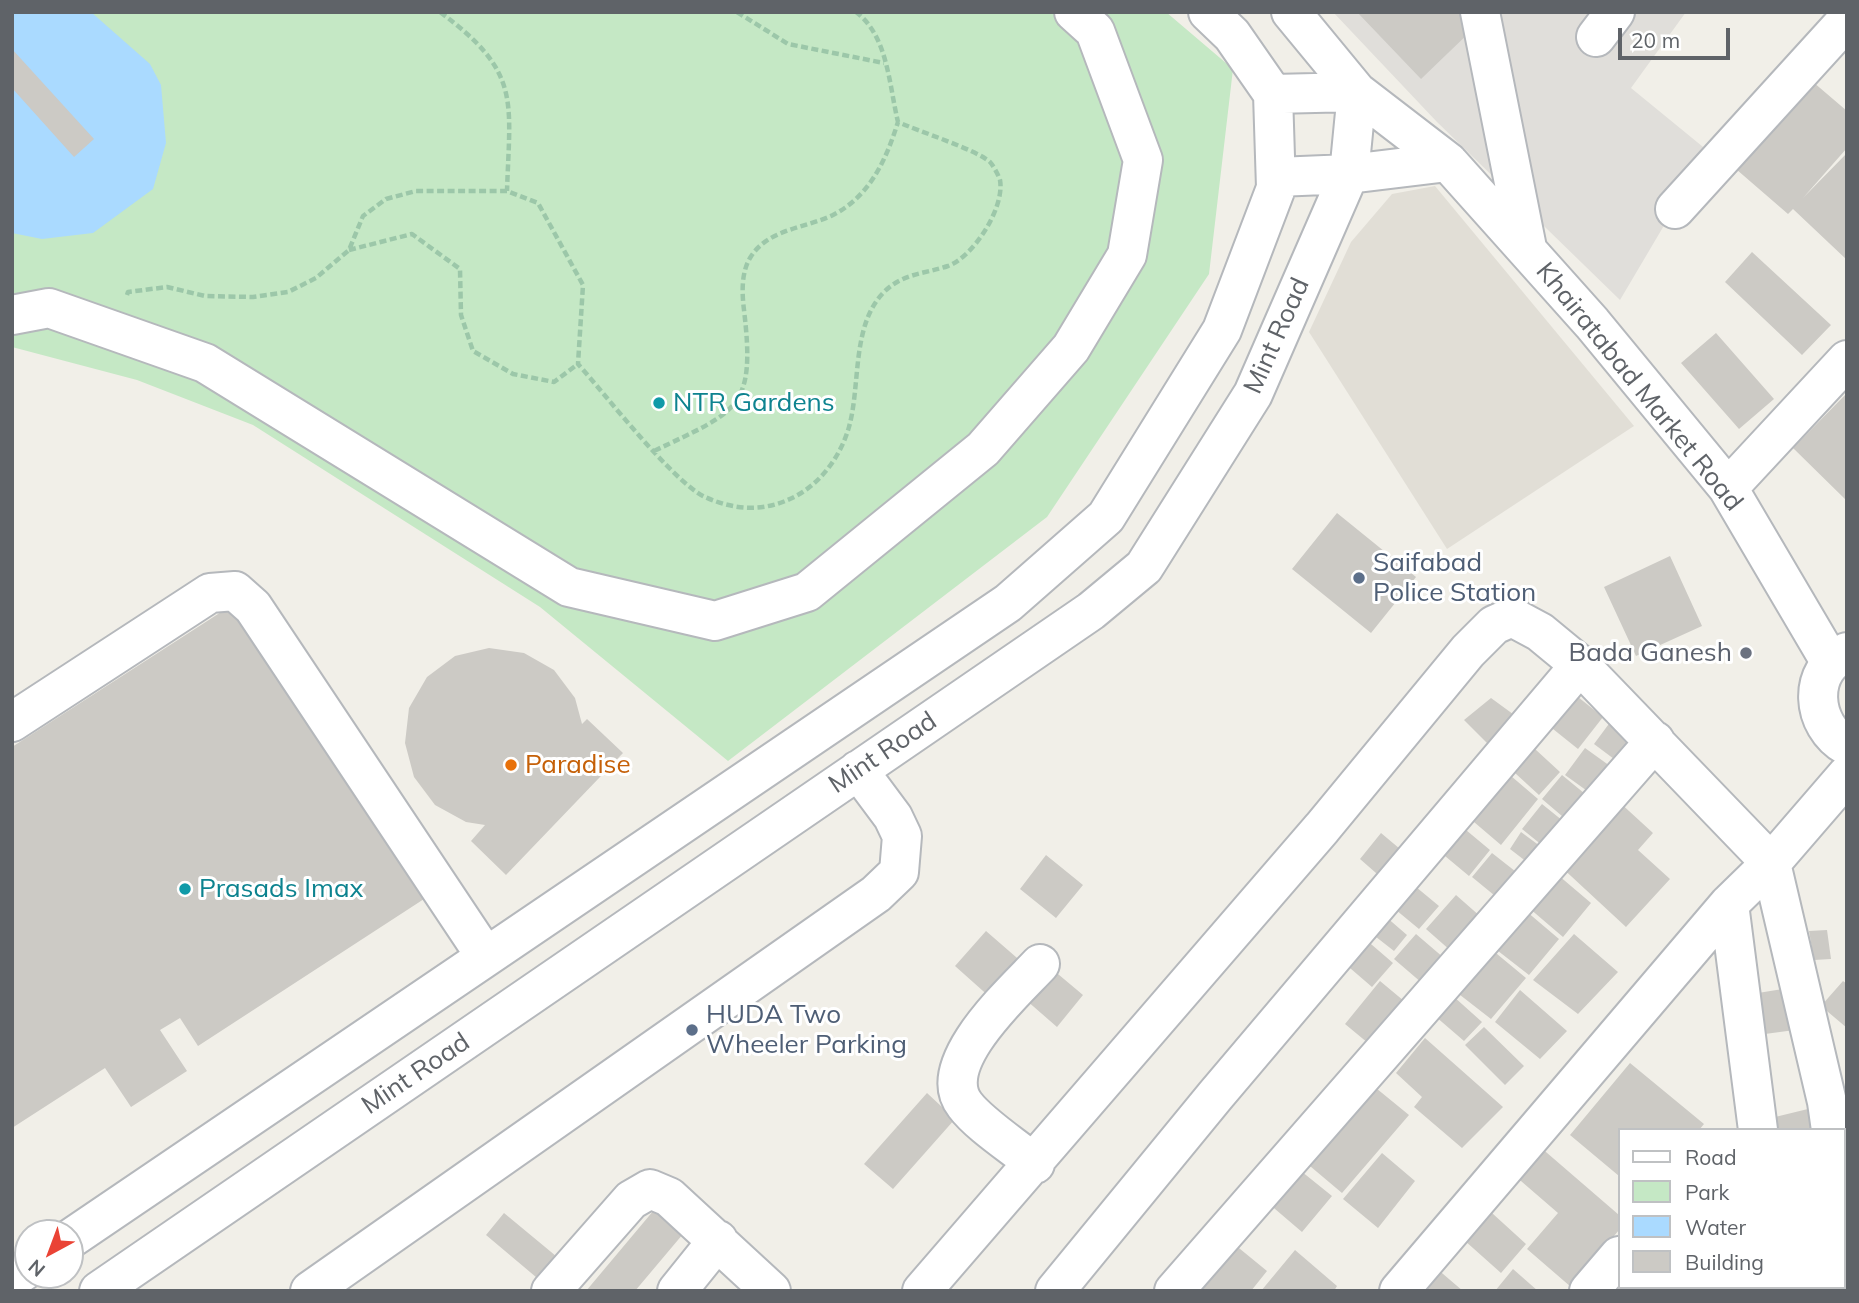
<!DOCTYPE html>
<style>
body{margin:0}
#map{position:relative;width:1859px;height:1303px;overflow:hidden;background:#f1efe8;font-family:Mulish,sans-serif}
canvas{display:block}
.frame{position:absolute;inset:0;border:14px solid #5f6368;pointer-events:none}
.legend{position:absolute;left:1618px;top:1128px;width:228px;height:161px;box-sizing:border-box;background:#fff;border:2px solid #bfc1c3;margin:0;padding:9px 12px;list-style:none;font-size:21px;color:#5f6368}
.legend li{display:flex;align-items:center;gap:14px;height:35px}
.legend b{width:35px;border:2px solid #bfc1c3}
.north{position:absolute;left:14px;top:1219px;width:70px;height:70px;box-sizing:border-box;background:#fff;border:2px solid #bfc1c3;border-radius:50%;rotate:221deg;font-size:19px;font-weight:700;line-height:28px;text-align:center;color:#5f6368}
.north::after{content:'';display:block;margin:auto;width:24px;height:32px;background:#ea4335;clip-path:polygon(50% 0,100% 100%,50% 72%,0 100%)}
.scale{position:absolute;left:1618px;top:28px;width:112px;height:32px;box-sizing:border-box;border:4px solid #5f6368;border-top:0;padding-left:9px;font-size:21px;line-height:24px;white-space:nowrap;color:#5f6368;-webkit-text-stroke:5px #fff;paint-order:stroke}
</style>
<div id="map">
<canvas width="1859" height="1303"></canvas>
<div class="frame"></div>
<ul class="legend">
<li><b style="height:9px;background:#fff"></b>Road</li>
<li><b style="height:19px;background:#c5e8c5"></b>Park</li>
<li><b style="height:19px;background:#aadaff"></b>Water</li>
<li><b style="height:19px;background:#cccac5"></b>Building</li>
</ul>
<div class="north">N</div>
<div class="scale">20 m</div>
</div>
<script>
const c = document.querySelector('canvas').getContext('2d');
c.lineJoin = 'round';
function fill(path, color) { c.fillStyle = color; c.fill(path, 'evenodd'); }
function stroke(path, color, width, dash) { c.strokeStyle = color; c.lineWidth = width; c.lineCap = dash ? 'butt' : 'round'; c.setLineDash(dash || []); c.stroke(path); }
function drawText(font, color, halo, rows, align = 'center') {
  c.font = font + ' Mulish,sans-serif'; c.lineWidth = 6; c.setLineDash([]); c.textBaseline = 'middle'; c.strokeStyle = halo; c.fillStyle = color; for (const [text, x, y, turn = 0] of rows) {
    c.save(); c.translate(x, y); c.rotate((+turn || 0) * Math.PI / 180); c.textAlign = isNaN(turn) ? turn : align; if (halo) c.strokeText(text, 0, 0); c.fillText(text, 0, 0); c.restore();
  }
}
fill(new Path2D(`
 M1333,12H1686L1631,88L1708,151L1620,300L1437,122Z`), '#e0deda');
fill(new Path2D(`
 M1435,186L1634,426L1447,549L1309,332L1351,242L1392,194Z`), '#e1ded6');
fill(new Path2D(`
 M12,12H1166L1233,69L1209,274L1047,517L728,761L540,607L253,425L137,380L12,347Z`), '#c5e8c5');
fill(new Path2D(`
 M12,12H91L150,64L161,85L166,143L153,189L93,233L42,239L12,233Z`), '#aadaff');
fill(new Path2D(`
 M1357,12H1459L1474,28L1421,79Z
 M12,49L94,139L74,157L12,88Z
 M1806,76L1847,111V148L1803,198L1847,153V260L1793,209L1788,214L1729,163Z
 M1752,252L1831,325L1802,355L1725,282Z
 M1716,333L1774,399L1739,429L1681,363Z
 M1847,393V501L1793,448Z
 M1337,513L1416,577L1371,633L1292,569Z
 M1670,556L1702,626L1636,656L1604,587Z
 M232,605L424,899L198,1046L180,1018L160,1030L187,1071L131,1107L105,1068L12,1128V747Z
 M489,648L524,653L554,670L575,698L582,724L587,719L623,753L506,875L471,841L485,825L466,822L435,805L414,777L405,743L409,708L427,677L455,656Z
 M1573,693L1603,717L1578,749L1548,725Z
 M1491,698L1517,717L1491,747L1464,720Z
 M1614,717L1643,738L1622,765L1594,744Z
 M1585,748L1610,766L1590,793L1565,775Z
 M1535,749L1560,772L1539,795L1515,773Z
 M1562,775L1590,798L1569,822L1542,799Z
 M1511,776L1538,799L1501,845L1474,822Z
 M1617,800L1653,833L1638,850L1670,879L1626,927L1558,864Z
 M1542,804L1568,825L1548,850L1522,829Z
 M1466,830L1490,850L1469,876L1445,856Z
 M1521,832L1544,849L1532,866L1510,849Z
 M1381,833L1406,854L1384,880L1360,859Z
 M1492,853L1520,875L1500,900L1472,877Z
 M1046,855L1083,885L1056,918L1020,889Z
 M1558,875L1591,903L1563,937L1529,908Z
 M1410,882L1439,906L1419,929L1390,905Z
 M1456,895L1481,917L1451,951L1426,929Z
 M1526,911L1559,939L1529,975L1493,947Z
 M1385,916L1407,935L1394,951L1371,933Z
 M1827,930L1831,959L1814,960L1809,931Z
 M986,931L1024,964L992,999L955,966Z
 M1416,934L1444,958L1422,983L1394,959Z
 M1574,934L1618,972L1578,1014L1533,980Z
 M1364,938L1393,963L1372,987L1343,962Z
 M1491,949L1526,978L1491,1019L1455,991Z
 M1052,969L1083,995L1057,1027L1026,1000Z
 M1380,981L1410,1006L1374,1048L1345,1024Z
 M1843,981L1847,984V1028L1821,1006Z
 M1795,987L1802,1029L1765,1034L1758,993Z
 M1520,990L1567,1031L1540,1059L1495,1022Z
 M1453,996L1482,1022L1464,1041L1435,1016Z
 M1484,1027L1524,1066L1505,1085L1465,1045Z
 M1425,1038L1503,1107L1462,1148L1414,1107L1422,1097L1396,1073Z
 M1630,1063L1704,1124L1699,1130H1619V1176L1570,1135Z
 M1371,1084L1409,1115L1342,1193L1304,1161Z
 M927,1093L955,1119L893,1189L864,1164Z
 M1812,1108L1815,1130H1773L1771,1118Z
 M1539,1146L1619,1215V1230L1571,1287L1527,1249L1558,1213L1514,1175Z
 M1382,1153L1415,1181L1378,1228L1343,1199Z
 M1296,1167L1332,1196L1302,1232L1268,1203Z
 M1481,1203L1526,1244L1501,1273L1455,1232Z
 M654,1210L683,1234L635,1291H586Z
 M504,1213L568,1266L549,1288L486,1235Z
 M1234,1244L1267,1271L1251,1291H1196Z
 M1295,1250L1337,1286L1334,1291H1261Z
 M1429,1262L1463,1291H1416Z
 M1513,1269L1538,1291H1495Z
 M1641,1287H1667L1664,1291H1645Z
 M1669,1287H1735L1732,1291H1673Z
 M1792,1287H1833L1834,1291H1793Z`), '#cccac5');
const minor = new Path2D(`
 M1480,12L1527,248
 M1596,37L1615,12
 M1273,94L1357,92L1448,162L1592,323L1728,488L1831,663
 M1277,177L1349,174L1448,162
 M1675,209L1847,20
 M12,315L49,308L205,363L569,587L715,621L807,592L983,449L1071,348L1127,255L1143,160L1095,31L1074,12
 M1728,488L1847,360
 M1847,652C1806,670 1811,726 1847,746
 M12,722L210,593L235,591L253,607L486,957
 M1729,904L1758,1130
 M1035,1164C1015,1147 980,1125 965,1105C933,1064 1014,992 1040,964
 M70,1239L1008,603L1106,517L1222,330L1276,188L1273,94L1232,35L1208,12
 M1843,1240L1847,1273
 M12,1279L28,1268
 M99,1291L1091,611L1144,567L1253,394L1349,174L1357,92L1291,12
 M310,1291L876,894L899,872L902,836L893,817L858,770
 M551,1291L631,1200L650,1189L669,1197L771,1291
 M677,1291L718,1240
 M922,1291L1322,828L1468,651L1494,625L1512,617L1540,632L1580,665L1771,863L1827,1102L1831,1130
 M1055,1291L1215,1096L1580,665
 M1174,1291L1655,741
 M1399,1291L1729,904L1771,863L1847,775
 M1589,1291L1619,1256
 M1752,1291L1754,1287`);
stroke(minor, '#b5b8bc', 42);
stroke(new Path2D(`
 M440,12C521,72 510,99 507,191
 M737,12L788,44L884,63
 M349,250L412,234L460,269L461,315L473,351L513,374L554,382L578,364
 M127,295L128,292L167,287L205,296L253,297L288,292L316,278L349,250L363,216L386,199L416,191H507L538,203L583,285L578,364C605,394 673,482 705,497C736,511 766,512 796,496C822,482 841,455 849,427C861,384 851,324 885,291C904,273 924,274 948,266C973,257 1005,208 1000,180C999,176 993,165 990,162C977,150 918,131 898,122C889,85 888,36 856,12
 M654,451C737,411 756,410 744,310C742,294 741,273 750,258C767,229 806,228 833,215C870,196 886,160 898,122`), '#9cc7a9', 4.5, [7, 3.5]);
stroke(minor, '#fff', 38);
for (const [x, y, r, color] of [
 [659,403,7,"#0f9aa8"],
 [1359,578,7,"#5c6f8a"],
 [1746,653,7,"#6b7280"],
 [511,765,7,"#e8710a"],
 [185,889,7,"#0f9aa8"],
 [692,1030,7,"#5c6f8a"]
]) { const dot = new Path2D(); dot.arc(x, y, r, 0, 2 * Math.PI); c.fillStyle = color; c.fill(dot); stroke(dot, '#fff', 2.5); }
drawText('26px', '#5f6368', '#fff', [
 ["Mint Road",1277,336,-66],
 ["Khairatabad Market Road",1639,387,51],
 ["Mint Road",883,753,-34],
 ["Mint Road",416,1074,-34]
]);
drawText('26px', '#0d838f', '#fff', [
 ["NTR Gardens",673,403],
 ["Prasads Imax",199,889]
], 'left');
drawText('26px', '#4e5e75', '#fff', [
 ["Saifabad",1373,563],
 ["Police Station",1373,593],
 ["HUDA Two",706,1015],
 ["Wheeler Parking",706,1045]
], 'left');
drawText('26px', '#5b616d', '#fff', [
 ["Bada Ganesh",1732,653]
], 'right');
drawText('26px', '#c56008', '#fff', [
 ["Paradise",525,765]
], 'left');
</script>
